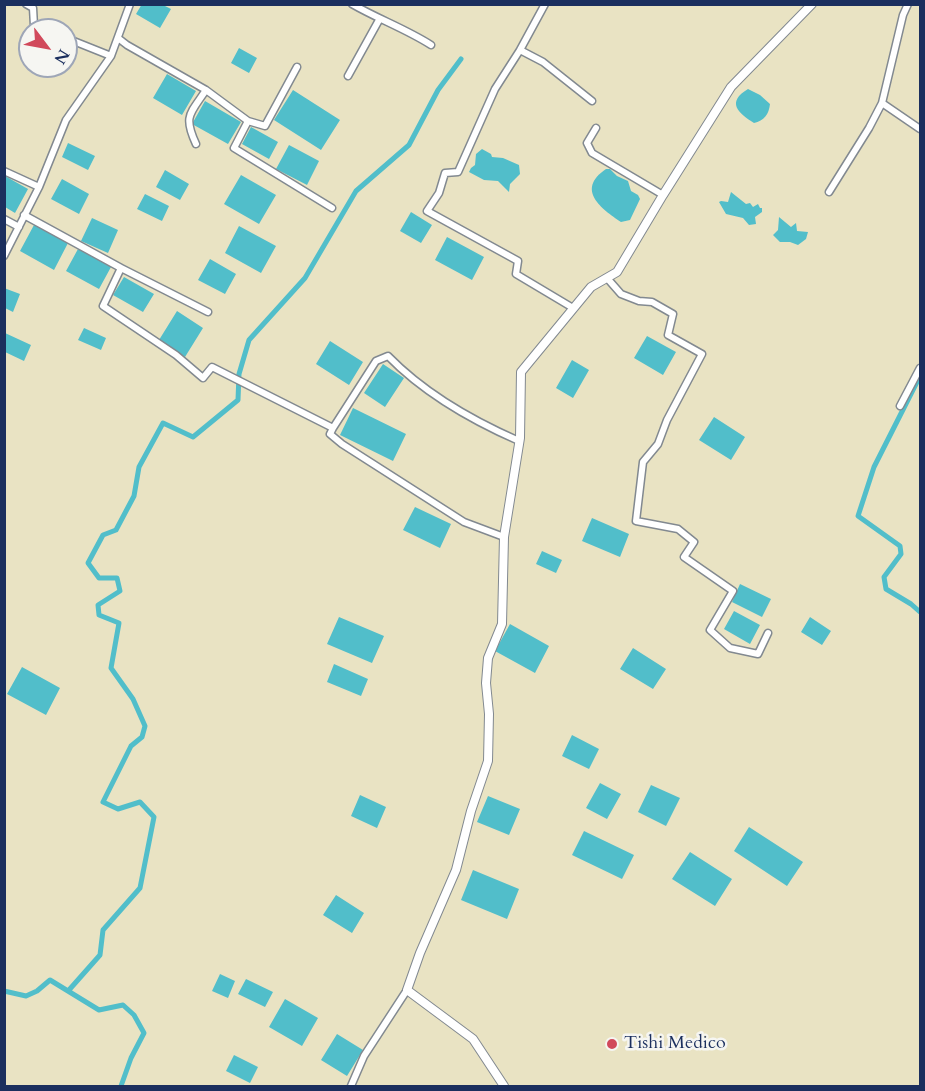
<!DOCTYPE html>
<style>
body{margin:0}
#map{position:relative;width:925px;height:1091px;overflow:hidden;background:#e9e3c3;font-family:Cardo,serif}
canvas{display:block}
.frame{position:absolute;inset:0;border:6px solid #1b2f5e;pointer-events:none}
.north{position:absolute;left:18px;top:18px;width:60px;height:60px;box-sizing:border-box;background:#f6f6f2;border:2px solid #9ea6b7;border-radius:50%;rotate:122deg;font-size:16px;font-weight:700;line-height:24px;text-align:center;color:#1b2f5e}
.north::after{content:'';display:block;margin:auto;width:21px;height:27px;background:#d1495b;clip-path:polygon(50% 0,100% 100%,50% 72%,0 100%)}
</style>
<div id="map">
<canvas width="925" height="1091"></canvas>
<div class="frame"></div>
<div class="north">N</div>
</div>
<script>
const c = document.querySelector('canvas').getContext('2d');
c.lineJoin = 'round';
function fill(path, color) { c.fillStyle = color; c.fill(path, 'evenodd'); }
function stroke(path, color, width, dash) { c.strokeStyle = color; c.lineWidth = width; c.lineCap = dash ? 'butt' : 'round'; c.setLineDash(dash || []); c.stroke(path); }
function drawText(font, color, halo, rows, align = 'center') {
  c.font = font + ' Cardo,serif'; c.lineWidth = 5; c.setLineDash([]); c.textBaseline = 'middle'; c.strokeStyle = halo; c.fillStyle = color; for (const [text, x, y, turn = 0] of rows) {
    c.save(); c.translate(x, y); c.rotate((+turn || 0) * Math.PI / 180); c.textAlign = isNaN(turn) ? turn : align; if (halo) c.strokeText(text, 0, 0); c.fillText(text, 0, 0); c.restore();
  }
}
fill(new Path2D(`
 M142,4L163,5L171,9L160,28L136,14Z
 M239,48L257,58L249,73L231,63Z
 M167,74L196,91L182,115L153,98Z
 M748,89L760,95L770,104C769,114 764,121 754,123C738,113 726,102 748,89Z
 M293,90L340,120L321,150L274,120Z
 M205,101L241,122L228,144L192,124Z
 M251,127L278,142L269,159L242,144Z
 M68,143L95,156L88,170L62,157Z
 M289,145L319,161L307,185L276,169Z
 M482,149L491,154L492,157L503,158L519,165L520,174L510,184L509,192L498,181L484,180L469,172L471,168L475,165L476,154Z
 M606,169H610L617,176L628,181L631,191L638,195L640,199L630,220L621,222C602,209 575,190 606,169Z
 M165,170L189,184L180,200L156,187Z
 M241,175L276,195L259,224L224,204Z
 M5,176L28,189L15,213L5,207Z
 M62,179L89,194L79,214L51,199Z
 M731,192L746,204L750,203L753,207L758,204L760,208H762V212L755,217L756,224L749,225L743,218L726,214L719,202L721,201L728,202Z
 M145,194L169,206L162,221L137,209Z
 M411,212L432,225L421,243L400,231Z
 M779,217L791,227L796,223L797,231L808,232L806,239L798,245L790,242H780L773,235L778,230Z
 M92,218L118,230L108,253L81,241Z
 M34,225L68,243L54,270L20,251Z
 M239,226L276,246L261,273L225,253Z
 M447,237L484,257L472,280L435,260Z
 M78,249L111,267L99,289L66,271Z
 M210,259L236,274L225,294L198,280Z
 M124,277L154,294L143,312L113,295Z
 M4,288L20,294L13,312L5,308Z
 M177,311L203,328L185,357L159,340Z
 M84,328L106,338L101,350L78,340Z
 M5,333L31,345L24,361L5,352Z
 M647,336L676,352L663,375L634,358Z
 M330,341L363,362L349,385L316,364Z
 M572,360L589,370L573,398L556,388Z
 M383,364L404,378L385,407L364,393Z
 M353,408L406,434L393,461L340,435Z
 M714,417L745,437L731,460L699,440Z
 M415,507L451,524L440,548L403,530Z
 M592,518L629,534L620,557L582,541Z
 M542,551L562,560L556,573L536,564Z
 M740,584L771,599L762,617L732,602Z
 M734,611L760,625L750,644L724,629Z
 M339,617L384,636L372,663L327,644Z
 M810,617L831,631L822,645L801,632Z
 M510,624L549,646L535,673L495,651Z
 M633,648L666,669L653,689L620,669Z
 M334,664L368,679L361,696L327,682Z
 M22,667L60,688L46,715L7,694Z
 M572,735L599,749L589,769L562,756Z
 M600,783L621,794L607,819L586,808Z
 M651,785L680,798L666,826L638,812Z
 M360,795L386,807L377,828L351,816Z
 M488,796L520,809L509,835L477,822Z
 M749,827L803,862L787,886L734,851Z
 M584,831L634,855L622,879L572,855Z
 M690,852L732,879L715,906L672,879Z
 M473,870L519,889L507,919L461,900Z
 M336,895L364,913L352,933L323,915Z
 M220,974L235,981L228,998L212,991Z
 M246,979L273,992L265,1007L238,994Z
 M285,999L318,1018L302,1046L269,1027Z
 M337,1034L363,1050L347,1076L321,1060Z
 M234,1055L258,1067L250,1083L226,1071Z`), '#51beca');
stroke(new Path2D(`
 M920,376L874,467L858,516L900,546L901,554L884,577L886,589L911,604L920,612
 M69,990L100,955L103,930L140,888L154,817L140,802L118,809L103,802L131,746L142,737L145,726L133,699L111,668L119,623L99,615L98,605L120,591L117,578H99L88,563L103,535L116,530L134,496L139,467L163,423L193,437L238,400L239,374L249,340L305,278L356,191L409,145L438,90L461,59
 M4,991L26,996L37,991L50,980L99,1010L123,1005L134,1015L144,1033L131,1058L121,1086`), '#51beca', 5);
const minor = new Path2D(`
 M26,4L33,8L34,26L46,30
 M352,4C378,19 406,29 431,45
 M545,4L520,50L543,62L592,101
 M908,4L903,15L882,103L920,129
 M66,38L111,56
 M118,38L127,45L206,90C190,114 183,116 196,144
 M520,50L495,89L458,172L445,173L439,193L427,211L518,261L516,274L573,308
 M348,76L379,20
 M206,90L248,121L265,126L297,67
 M248,121L234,148L332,208
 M596,128L587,143L592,153L663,195
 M4,171L39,187
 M829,192L869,128L882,103
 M24,215L121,268L103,306L176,355L203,378L212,367L333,428L330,434L342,444L464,522L504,537
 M4,219L19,227
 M4,256L39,187L66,120L111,56L130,4
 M121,268L208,312
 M607,278L621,294L639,301L652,302L673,314L668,335L702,354L667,420L658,444L643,462L636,521L678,529L694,542L684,557L733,591L710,630L730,648L758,654L768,633
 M900,406L920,368
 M333,428L376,361L388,356C425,394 471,420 519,441
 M351,1086L364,1056L407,990`);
const tertiary = new Path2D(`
 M504,1086L473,1039L407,990L420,953L456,870L471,811L488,761L489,714L486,683L488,658L502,624L504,537L520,438L521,372L591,287L617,272L663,195L731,87L812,4`);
stroke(minor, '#828990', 9);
stroke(tertiary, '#828990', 10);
stroke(minor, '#fff', 6);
stroke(tertiary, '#fff', 8);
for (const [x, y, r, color] of [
 [612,1044,6,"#d1495b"]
]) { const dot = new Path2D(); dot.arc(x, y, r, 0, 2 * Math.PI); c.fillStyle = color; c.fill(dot); stroke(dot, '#f6f6f2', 2); }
drawText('18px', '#1b2f5e', '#f6f6f2', [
 ["Tishi Medico",624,1044]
], 'left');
</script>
